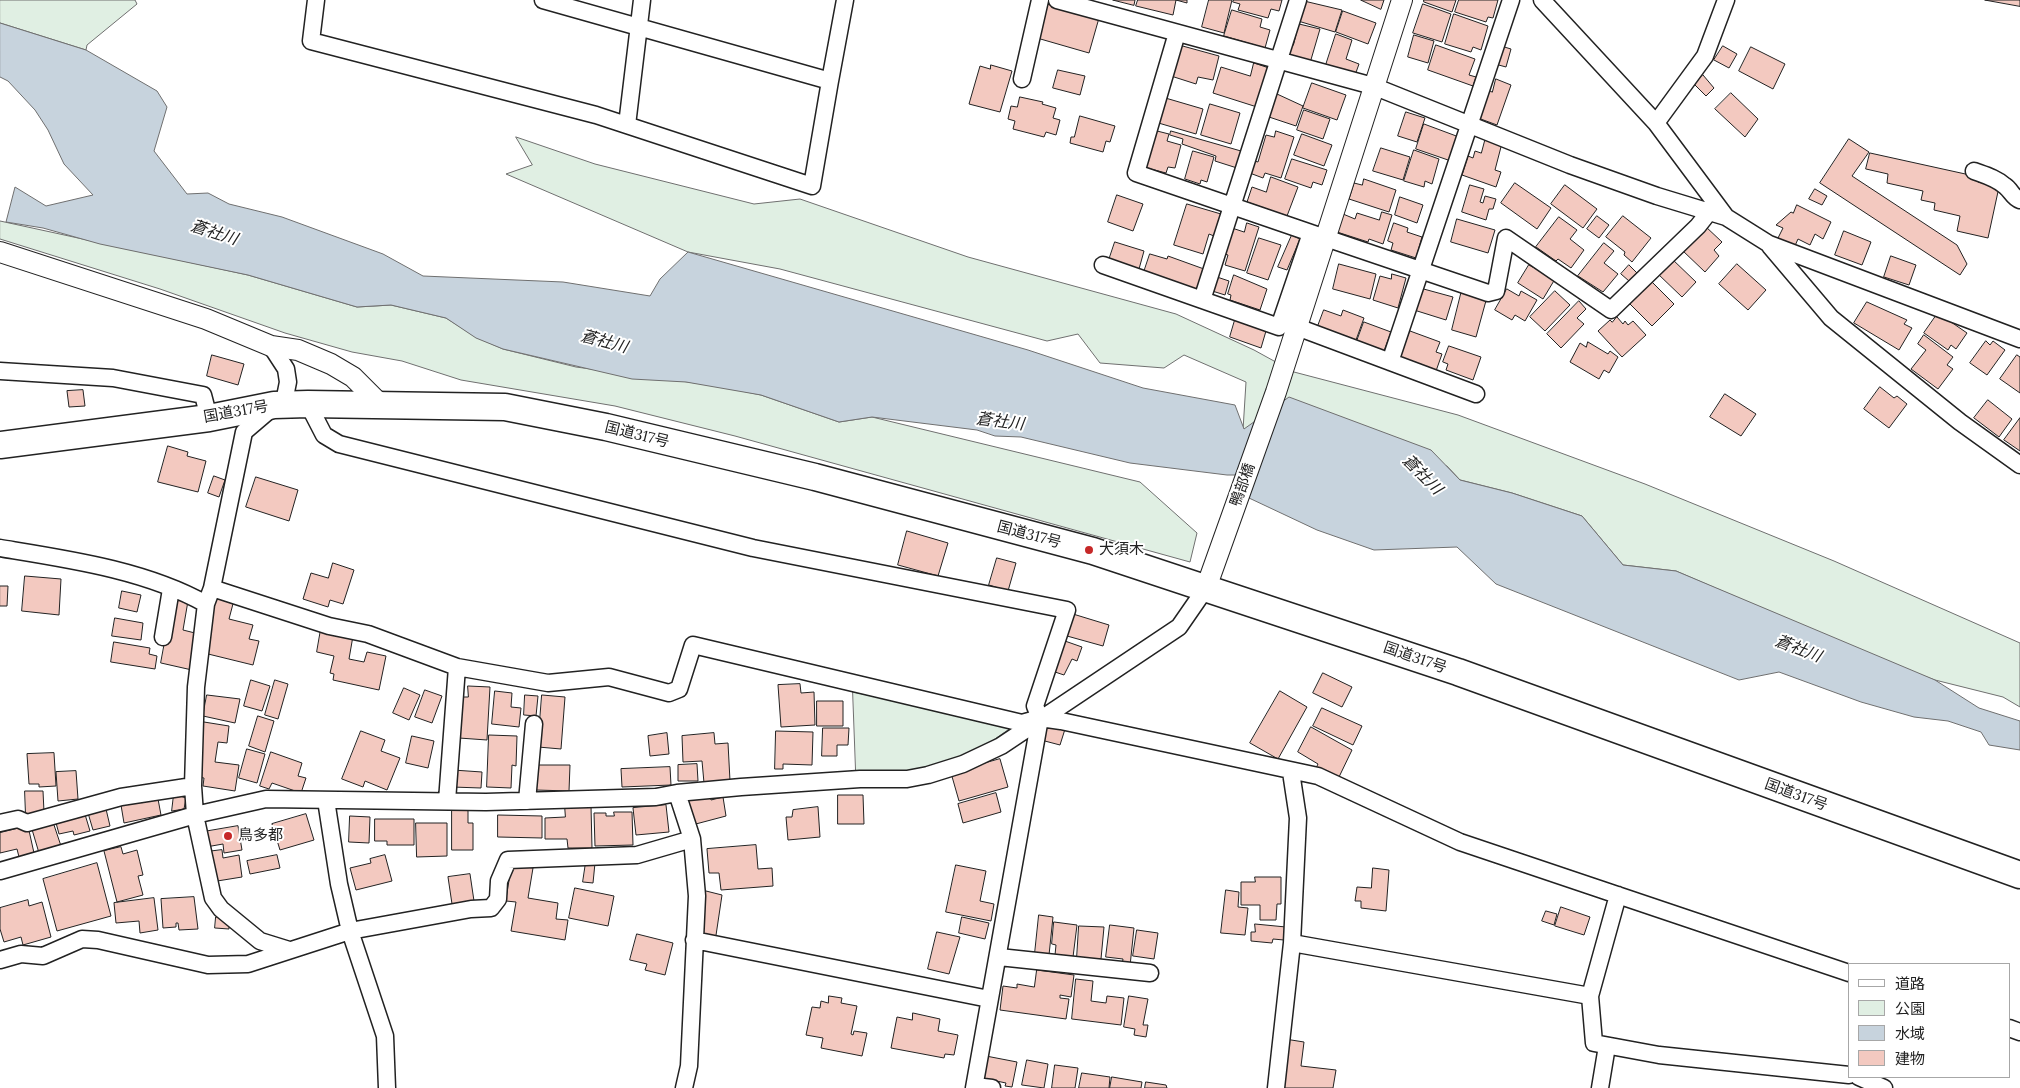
<!DOCTYPE html>
<meta charset="utf-8">
<style>
body{margin:0}
#map{position:relative;width:2020px;height:1088px;overflow:hidden;background:#fff;font-family:Lora,"Noto Sans JP",serif}
canvas{display:block}
.legend{position:absolute;left:1848px;top:963px;width:162px;height:115px;box-sizing:border-box;background:#fff;border:1px solid #a7a7a7;margin:0;padding:6px 9px;list-style:none;font-size:15px;color:#222}
.legend li{display:flex;align-items:center;gap:10px;height:25px}
.legend b{width:25px;border:1px solid #a7a7a7}
</style>
<div id="map">
<canvas width="2020" height="1088"></canvas>
<ul class="legend">
<li><b style="height:6px;background:#fff"></b>道路</li>
<li><b style="height:14px;background:#e0efe3"></b>公園</li>
<li><b style="height:14px;background:#c7d3dd"></b>水域</li>
<li><b style="height:14px;background:#f3c9c0"></b>建物</li>
</ul>
</div>
<script>
const c = document.querySelector('canvas').getContext('2d');
c.lineJoin = 'round';
function fill(path, color) { c.fillStyle = color; c.fill(path, 'evenodd'); }
function stroke(path, color, width, dash) { c.strokeStyle = color; c.lineWidth = width; c.lineCap = dash ? 'butt' : 'round'; c.setLineDash(dash || []); c.stroke(path); }
function drawText(font, color, halo, rows, align = 'center') {
  c.font = font + ' Lora,"Noto Sans JP",serif'; c.lineWidth = 4; c.setLineDash([]); c.textBaseline = 'middle'; c.strokeStyle = halo; c.fillStyle = color; for (const [text, x, y, turn = 0] of rows) {
    c.save(); c.translate(x, y); c.rotate((+turn || 0) * Math.PI / 180); c.textAlign = isNaN(turn) ? turn : align; if (halo) c.strokeText(text, 0, 0); c.fillText(text, 0, 0); c.restore();
  }
}
const green = new Path2D(`
 M0,0H135L137,4L87,45L86,50L0,23Z
 M516,137L595,164L754,204L800,199L968,257L1176,314L1254,350L1294,372L1458,415L1645,484L1834,561L2020,643V707L2003,697L1935,680L1896,666L1676,571L1623,565L1582,516L1512,493L1460,480L1447,466L1243,430L1246,382L1184,355L1164,368L1100,363L1078,334L1047,341L780,269L688,252L506,174L532,165Z
 M0,221L248,275L357,307L391,305L446,318L476,337L503,349L576,367L718,386L761,395L839,422L872,417L1140,482L1197,533L1190,562L735,436L615,406L461,380L402,361L352,352L285,333L160,289L0,239Z
 M853,692L1003,722L1015,725L982,748L907,776L856,772Z`);
fill(green, '#e0efe3');
stroke(green, '#6f6f6f', 1);
const water = new Path2D(`
 M0,23L86,50L157,91L167,107L154,151L187,194L208,193L229,204L282,217L383,254L423,276L563,282L650,296L660,279L688,252L1028,350L1143,388L1235,405L1244,429L1289,397L1431,450L1460,480L1512,493L1582,516L1623,565L1676,571L1935,680L1979,708L2020,721V750L1989,745L1981,732L1948,721L1914,717L1861,702L1779,672L1739,680L1496,584L1457,547L1374,550L1317,530L1249,498L1253,475H1227L1130,463L1021,437L995,436L977,430L872,417L839,422L761,395L686,382L632,379L503,349L476,338L446,318L391,305L357,307L248,275L100,244L43,228L6,222L15,187L46,206L93,195L64,164L48,130L35,110L8,81L0,77Z`);
fill(water, '#c7d3dd');
stroke(water, '#6f6f6f', 1);
const building = new Path2D(`
 M1113,0H1135L1134,5Z
 M1138,0H1187V3L1176,0L1173,15L1136,6Z
 M1209,0H1232L1224,33L1202,27Z
 M1234,0H1282L1279,11L1271,9L1268,18L1238,10L1240,4L1233,2Z
 M1361,0H1384L1381,9Z
 M1424,0H1456L1452,12L1424,2Z
 M1459,0H1498L1493,18L1488,17L1486,22L1455,12Z
 M1985,0H2020V6Z
 M1304,1L1342,10L1335,32L1298,21Z
 M1047,4L1099,18L1089,53L1037,38Z
 M1423,4L1451,14L1442,42L1413,33Z
 M1232,10L1262,19L1260,27L1270,30L1265,48L1224,36Z
 M1343,11L1376,23L1368,44L1336,32Z
 M1454,14L1488,26L1481,50L1473,47L1471,52L1445,44Z
 M1299,24L1320,29L1310,63L1287,57L1290,44L1293,45Z
 M1336,34L1352,40L1346,59L1359,64L1354,78L1325,68Z
 M1414,35L1434,41L1428,63L1408,57Z
 M1179,45L1219,56L1213,80L1198,77L1196,84L1171,76Z
 M1436,45L1475,59L1469,75L1476,77L1473,86L1428,70Z
 M1501,46L1511,49L1506,67L1495,64Z
 M1723,46L1737,54L1729,68L1714,60Z
 M1751,47L1785,64L1773,89L1739,71Z
 M1254,63L1269,68L1257,107L1213,93L1221,67L1250,76Z
 M991,65L1012,71L1000,112L969,104L980,66L990,69Z
 M1058,70L1085,76L1080,95L1053,88Z
 M1703,75L1714,88L1706,96L1694,84Z
 M1496,79L1511,85L1497,125L1478,118L1488,90L1492,92Z
 M1312,83L1346,95L1337,120L1303,108Z
 M1731,93L1758,119L1745,137L1715,109Z
 M1277,94L1303,106L1296,126L1269,117Z
 M1020,97L1043,102L1042,104L1056,108L1053,118L1060,120L1056,135L1046,132L1044,137L1013,129L1015,121L1008,119L1011,106L1017,107Z
 M1162,97L1203,109L1196,134L1155,122Z
 M1210,104L1240,113L1231,144L1201,135Z
 M1304,110L1330,119L1323,139L1297,130Z
 M1406,112L1425,118L1417,142L1398,136Z
 M1080,116L1115,126L1110,142L1106,141L1103,152L1070,143L1071,137H1074Z
 M1424,124L1459,137L1451,161L1416,149Z
 M1153,130L1169,134L1167,141L1181,145L1175,168L1168,167L1166,173L1143,167Z
 M1171,131L1241,151L1237,168L1215,161L1216,156L1182,144L1183,139L1170,135Z
 M1276,131L1294,137L1281,178L1265,173L1263,178L1247,172L1251,160L1258,162L1266,135L1274,137Z
 M1302,134L1332,145L1324,166L1294,155Z
 M1486,137L1502,143L1495,170L1501,172L1496,187L1462,175L1468,156L1473,158L1475,151L1481,153Z
 M1849,139L1869,152L1852,176L1957,245L1967,264L1960,275L1820,183Z
 M1381,148L1410,157L1403,180L1373,171Z
 M1414,150L1439,159L1432,184L1425,181L1424,187L1404,181Z
 M1193,151L1214,157L1207,182L1201,180L1200,184L1185,179Z
 M1870,153L1979,177L1978,182L1999,187L1988,238L1957,231L1960,216L1934,210L1935,203L1921,200L1923,191L1887,183L1888,174L1866,169Z
 M1292,159L1327,170L1322,185L1313,182L1311,188L1285,179Z
 M1271,177L1298,187L1287,216L1247,202L1252,187L1266,192Z
 M1364,179L1396,190L1389,212L1349,199L1354,183L1362,185Z
 M1515,183L1551,208L1537,229L1501,203Z
 M1470,185L1484,189L1480,202L1483,203L1485,196L1496,199L1493,209H1489L1486,220L1462,212Z
 M1565,185L1597,209L1583,228L1551,204Z
 M1815,189L1827,196L1822,205L1809,199Z
 M1117,195L1143,204L1133,231L1108,222Z
 M1400,197L1423,205L1417,223L1395,215Z
 M1187,204L1221,214L1214,236L1209,234L1203,254L1174,245Z
 M1797,205L1831,222L1823,239L1815,234L1810,245L1798,239L1794,248L1777,240L1783,228L1776,225L1791,212L1793,213Z
 M1382,212L1392,215L1383,244L1369,239L1368,242L1337,232L1343,214L1355,219L1357,213L1379,220Z
 M1597,216L1609,225L1599,238L1587,229Z
 M1623,216L1651,238L1632,262L1624,255L1625,252L1606,237Z
 M1559,217L1577,230L1570,239L1584,250L1571,268L1558,259L1556,261L1536,247Z
 M1457,219L1495,230L1488,253L1451,242Z
 M1247,223L1259,227L1245,271L1225,265L1228,255L1221,253L1229,227L1244,232Z
 M1394,223L1408,228L1407,232L1422,237L1416,258L1391,250L1393,243L1388,241Z
 M1705,226L1722,242L1714,250L1719,256L1705,272L1682,250Z
 M1844,231L1871,242L1862,265L1835,255Z
 M1292,235L1300,239L1287,270L1278,267Z
 M1259,238L1281,245L1268,280L1247,273Z
 M1115,242L1144,251L1139,269L1109,260Z
 M1604,243L1614,251L1604,263L1618,274L1603,292L1578,276Z
 M1150,254L1167,259L1168,256L1204,269L1196,291L1144,272Z
 M1891,256L1916,265L1909,285L1884,277Z
 M1671,258L1696,282L1682,297L1657,273Z
 M1339,264L1376,274L1370,299L1333,289Z
 M1737,264L1766,290L1748,310L1719,284Z
 M1529,265L1555,279L1543,299L1518,283Z
 M1629,265L1637,273L1629,281L1621,274Z
 M1392,274L1406,278L1398,308L1373,300L1380,276L1391,279Z
 M1234,275L1267,289L1260,310L1230,300L1231,295L1228,294Z
 M1214,276L1229,281L1225,295L1209,290Z
 M1649,279L1674,304L1652,326L1627,301Z
 M1420,288L1453,297L1446,320L1414,310Z
 M1507,289L1519,296L1521,291L1537,300L1525,321L1515,315L1512,320L1495,310Z
 M1462,290L1487,297L1476,337L1452,330Z
 M1555,291L1570,305L1545,331L1530,317Z
 M1579,301L1586,309L1577,318L1584,324L1561,348L1547,334Z
 M1867,302L1907,320L1904,324L1912,328L1899,350L1854,323Z
 M1324,310L1341,316L1343,310L1364,318L1356,340L1318,326Z
 M1938,313L1967,333L1956,349L1951,345L1948,350L1924,333Z
 M1617,317L1623,324L1625,321L1628,325L1633,321L1646,335L1622,357L1598,331L1610,320L1612,322Z
 M1235,320L1266,331L1261,348L1230,337Z
 M1364,322L1391,332L1384,351L1357,341Z
 M1410,331L1440,342L1436,352L1442,354L1436,371L1400,358Z
 M1924,335L1953,357L1947,365L1953,369L1938,389L1911,369L1926,350L1918,344Z
 M1986,341L1990,345L1993,341L2005,350L1987,375L1970,363Z
 M1588,342L1608,354L1610,351L1618,357L1609,373L1604,370L1599,379L1570,362L1580,343L1586,347Z
 M1449,346L1481,357L1473,380L1446,370L1448,364L1443,362Z
 M212,355L244,364L238,385L207,376Z
 M2017,355L2020,357V393L2000,379Z
 M1880,387L1894,398L1897,396L1907,404L1889,428L1864,409Z
 M83,390L85,406L69,407L67,391Z
 M1725,394L1756,414L1741,436L1710,417Z
 M1988,400L2012,419L1999,437L1974,418Z
 M2020,418V451L2004,440Z
 M168,446L188,452L187,456L206,461L198,492L158,482Z
 M214,476L225,480L219,497L208,493Z
 M256,477L298,490L289,521L246,507Z
 M907,531L948,543L938,576L898,565Z
 M997,558L1016,563L1008,591L989,585Z
 M333,563L354,570L343,604L330,600L328,607L303,599L311,573L328,578Z
 M25,576L61,579L59,615L22,611Z
 M0,586H8L7,606H0Z
 M122,591L141,595L137,612L119,608Z
 M214,595L234,600L229,619L253,625L249,639L259,641L253,665L200,652Z
 M173,598L188,601L183,630L199,634L192,670L161,663Z
 M1073,614L1109,625L1103,646L1067,636Z
 M115,618L143,623L141,640L112,636Z
 M321,629L353,636L349,659L364,662L367,652L386,656L379,690L333,680L334,674L330,673L334,656L317,652Z
 M1062,640L1082,647L1077,661L1072,659L1064,675L1052,671Z
 M114,642L150,648L149,654L157,656L155,669L111,662Z
 M1323,673L1352,687L1342,707L1313,693Z
 M251,680L270,686L262,711L244,706Z
 M275,680L288,684L278,719L265,715Z
 M800,684L801,693L814,692L815,725L781,727L778,685Z
 M468,686L490,687L487,740L459,738L461,697H468Z
 M404,688L420,695L409,720L393,713Z
 M425,690L442,696L432,723L415,717Z
 M495,691L512,693L511,707L521,708L519,727L492,724Z
 M1280,691L1307,707L1278,759L1250,743Z
 M207,695L240,699L235,723L203,716Z
 M525,695L538,696L536,716L524,715Z
 M542,695L565,697L561,749L538,747Z
 M817,701H843V726H817Z
 M1322,708L1362,726L1353,745L1313,726Z
 M258,716L274,721L265,752L249,746Z
 M1047,720L1066,726L1060,745L1041,740Z
 M204,722L229,726L227,743L218,742L215,762L239,765L235,791L203,786L204,778L196,777Z
 M1311,727L1352,750L1339,777L1315,770L1318,764L1298,752Z
 M823,728H849L848,745H837V756H822Z
 M361,731L385,740L381,751L400,758L387,790L365,781L363,787L342,779Z
 M776,731L813,732L812,765L783,764V769H775Z
 M667,733L669,754L650,756L648,736Z
 M714,733L715,744L728,743L730,781L704,783L702,761L683,762L682,736Z
 M489,735L517,736L516,766L512,765L511,788L487,787Z
 M412,736L434,741L428,768L406,763Z
 M247,749L265,754L257,783L239,778Z
 M271,752L302,763L298,776L306,778L301,793L272,783L269,789L260,786Z
 M54,753L56,786L39,787V784H29L27,754Z
 M1000,759L1008,787L959,801L951,773Z
 M697,764L698,781H678V765Z
 M537,765H570L569,791L536,790Z
 M670,767L671,785L622,787L621,769Z
 M453,770L482,772L481,788L452,787Z
 M76,771L78,799L58,801L56,772Z
 M25,791H43L44,812L26,817Z
 M996,793L1001,812L963,823L958,804Z
 M174,794L186,798L184,809L172,811Z
 M838,795H863L864,824H838Z
 M710,796L711,800L723,797L726,816L692,825L686,802Z
 M158,799L161,815L124,823L121,805Z
 M666,805L669,832L636,835L633,808Z
 M565,806H591L592,848H568L567,839H545V818L565,817Z
 M818,807L820,837L788,840L786,817H792L793,810Z
 M106,809L110,826L93,830L88,813Z
 M452,810H468V823H473V850H452Z
 M84,811L90,831L74,835L73,831L59,834L55,819Z
 M614,812H632L633,845L595,846L594,813H606V816H614Z
 M306,814L314,840L280,850L272,824Z
 M498,815L542,816V838L498,837Z
 M350,816L370,817L369,843L349,842Z
 M52,819L61,846L39,853L31,826Z
 M375,819H414V845H387V841H375Z
 M416,823H447V856L417,857Z
 M28,826L34,853L19,857L17,849L0,853V833Z
 M238,826L242,850L224,853L223,844L206,847L203,832Z
 M756,845L758,869L772,868L773,886L721,890L719,873H709L707,849Z
 M121,847L123,854L137,850L143,875L138,876L143,895L117,902L104,851Z
 M222,850L223,858L239,855L242,877L211,882L206,852Z
 M277,855L280,868L250,874L247,861Z
 M385,855L392,881L356,890L350,868L371,863L370,859Z
 M586,862L595,863L593,883L583,882Z
 M97,863L111,916L57,931L43,879Z
 M512,865L533,868L528,898L558,903L556,919L568,920L565,940L511,931L516,902L506,901Z
 M956,865L986,871L980,901L994,904L991,921L946,912Z
 M1373,868L1389,870L1386,911L1361,908V901H1355L1357,887L1371,888Z
 M470,874L474,901L452,904L448,877Z
 M1255,877H1281V904H1277L1276,920H1260V905H1241V882H1255Z
 M575,888L614,896L608,926L569,918Z
 M1226,890L1239,892L1238,907L1248,908L1245,935L1221,933Z
 M706,891L722,895L715,942L701,935Z
 M194,897L198,929L179,930L178,923H176V927L163,928L161,899Z
 M154,898L158,930L140,933L139,921L116,923L114,903Z
 M28,900L29,906L42,902L51,937L23,945L21,937L4,942L0,929V908Z
 M1561,907L1590,917L1584,935L1555,926Z
 M1546,911L1557,914L1554,925L1542,921Z
 M1039,915L1053,917L1049,955L1035,953Z
 M216,917L229,918V929L215,928Z
 M962,917L989,923L985,939L959,933Z
 M1054,922L1077,925L1073,957L1055,955L1056,945L1052,944Z
 M1255,924L1286,927L1284,940L1273,939L1272,943L1251,941V932H1255Z
 M1110,925L1134,928L1130,966L1122,965L1123,959L1106,957Z
 M1079,926L1104,927L1101,959L1077,958Z
 M1137,930L1158,933L1154,959L1133,956Z
 M937,932L960,937L949,974L928,969Z
 M637,934L673,943L665,975L645,970L647,964L630,960Z
 M1037,970L1074,975L1071,997L1060,995V998L1069,999L1066,1019L1000,1010L1003,986L1017,988V984L1034,987Z
 M1076,979L1093,981L1091,1001L1106,1003L1107,996L1124,998L1121,1025L1072,1019Z
 M829,996L842,998L841,1003L857,1006L851,1034L853,1035L854,1031L867,1033L862,1056L821,1048L823,1038L806,1035L812,1007L820,1008L821,1001L828,1003Z
 M1129,996L1148,999L1143,1025H1148L1146,1037L1134,1035L1135,1029L1124,1027Z
 M913,1013L940,1019L938,1031L958,1035L954,1055L945,1054L944,1058L891,1048L897,1017L912,1020Z
 M1285,1039L1304,1042L1301,1066L1336,1070L1333,1088H1278Z
 M986,1056L1017,1062L1012,1087L1005,1086L1006,1083L982,1078Z
 M1027,1060L1048,1064L1044,1088L1022,1085Z
 M1055,1065L1078,1068L1075,1088H1052Z
 M1082,1073L1110,1077L1109,1088H1079Z
 M1112,1077L1142,1082L1141,1088H1110Z
 M1146,1082L1166,1085L1167,1088H1145Z`);
fill(building, '#f3c9c0');
stroke(building, '#222', 1);
const minor = new Path2D(`
 M316,0L311,41L596,115L812,186L830,81
 M543,0L830,81L845,0
 M1057,0L1373,86L1570,165L1657,196L1726,217L1769,244L2020,339
 M1542,0L1656,123L1726,217
 M1177,33L1136,173L1311,233
 M1022,79L1040,0
 M1656,123L1705,56L1726,0
 M627,125L642,0
 M1974,171C1985,175 1996,178 2005,186C2011,190 2013,198 2020,200
 M1770,246L1831,318L1960,422L2020,465
 M1103,265L1279,327L1311,233L1488,293L1496,291L1506,238L1611,310L1698,226L1709,212
 M1202,300L1298,0
 M1297,327L1476,394
 M271,346L286,369L288,382L285,397L244,432L212,588L206,604L196,687L193,786L195,815L213,898L221,909L260,941L289,950
 M1390,362L1511,0
 M0,371L113,378L203,395L209,418
 M308,404L324,435L339,444L753,548L1067,610L1035,706L1040,718L974,1088
 M0,548C67,559 146,570 206,604
 M212,588L329,626L368,634L457,667L548,683L609,677L669,693L679,689L693,645L1022,723L1040,718L1061,721L1318,776L1460,842L1849,973
 M163,637L171,589
 M677,793L692,839
 M326,800L339,884L350,931L385,1036L387,1088
 M447,801L457,667
 M527,801L534,724
 M0,823L18,819L27,823L121,797L193,786
 M0,871L195,815L266,799L486,802L656,797L677,793L741,787L860,779H907L928,775L963,764L1001,746L1179,627L1206,588
 M1618,895L1590,996L1594,1043L1659,1055L1849,1075
 M694,940L989,999
 M1292,943L1590,996
 M999,957L1150,973
 M0,960L21,954L43,956L82,939L98,940L208,965L248,964L350,931L471,909L491,908L498,899L499,881L508,860L637,855L692,839L697,896L689,1066L684,1088
 M2009,1028L2020,1032
 M1859,1077L1884,1088
 M975,1086L992,1088
 M1276,1088L1292,943L1298,818L1291,772
 M1600,1088L1607,1046`);
const tertiary = new Path2D(`
 M0,252L206,319L271,346L298,350L331,364L353,377L379,403
 M1206,588L1276,392L1402,0`);
const trunk = new Path2D(`
 M0,445L209,418L274,405L308,404L505,407L606,427L815,477L1093,551L1458,672L2020,875`);
stroke(minor, '#222', 19);
stroke(tertiary, '#222', 22);
stroke(trunk, '#222', 29);
stroke(minor, '#fff', 16);
stroke(tertiary, '#fff', 20);
stroke(trunk, '#fff', 26);
for (const [x, y, r, color] of [
 [1089,550,5,"#c62828"],
 [228,836,5,"#c62828"]
]) { const dot = new Path2D(); dot.arc(x, y, r, 0, 2 * Math.PI); c.fillStyle = color; c.fill(dot); stroke(dot, '#fff', 2); }
drawText('15px', '#222', '#fff', [
 ["国道317号",236,412,-10],
 ["国道317号",637,435,14],
 ["鴨部橋",1243,485,-70],
 ["国道317号",1029,535,15],
 ["国道317号",1415,658,19],
 ["国道317号",1796,795,20]
]);
drawText('15px', '#222', '#fff', [
 ["大須木",1099,550],
 ["鳥多都",238,836]
], 'left');
drawText('italic 16px', '#222', '#fff', [
 ["蒼社川",214,233,18],
 ["蒼社川",604,342,15],
 ["蒼社川",1000,422,7],
 ["蒼社川",1422,475,45],
 ["蒼社川",1798,649,21]
]);
</script>
